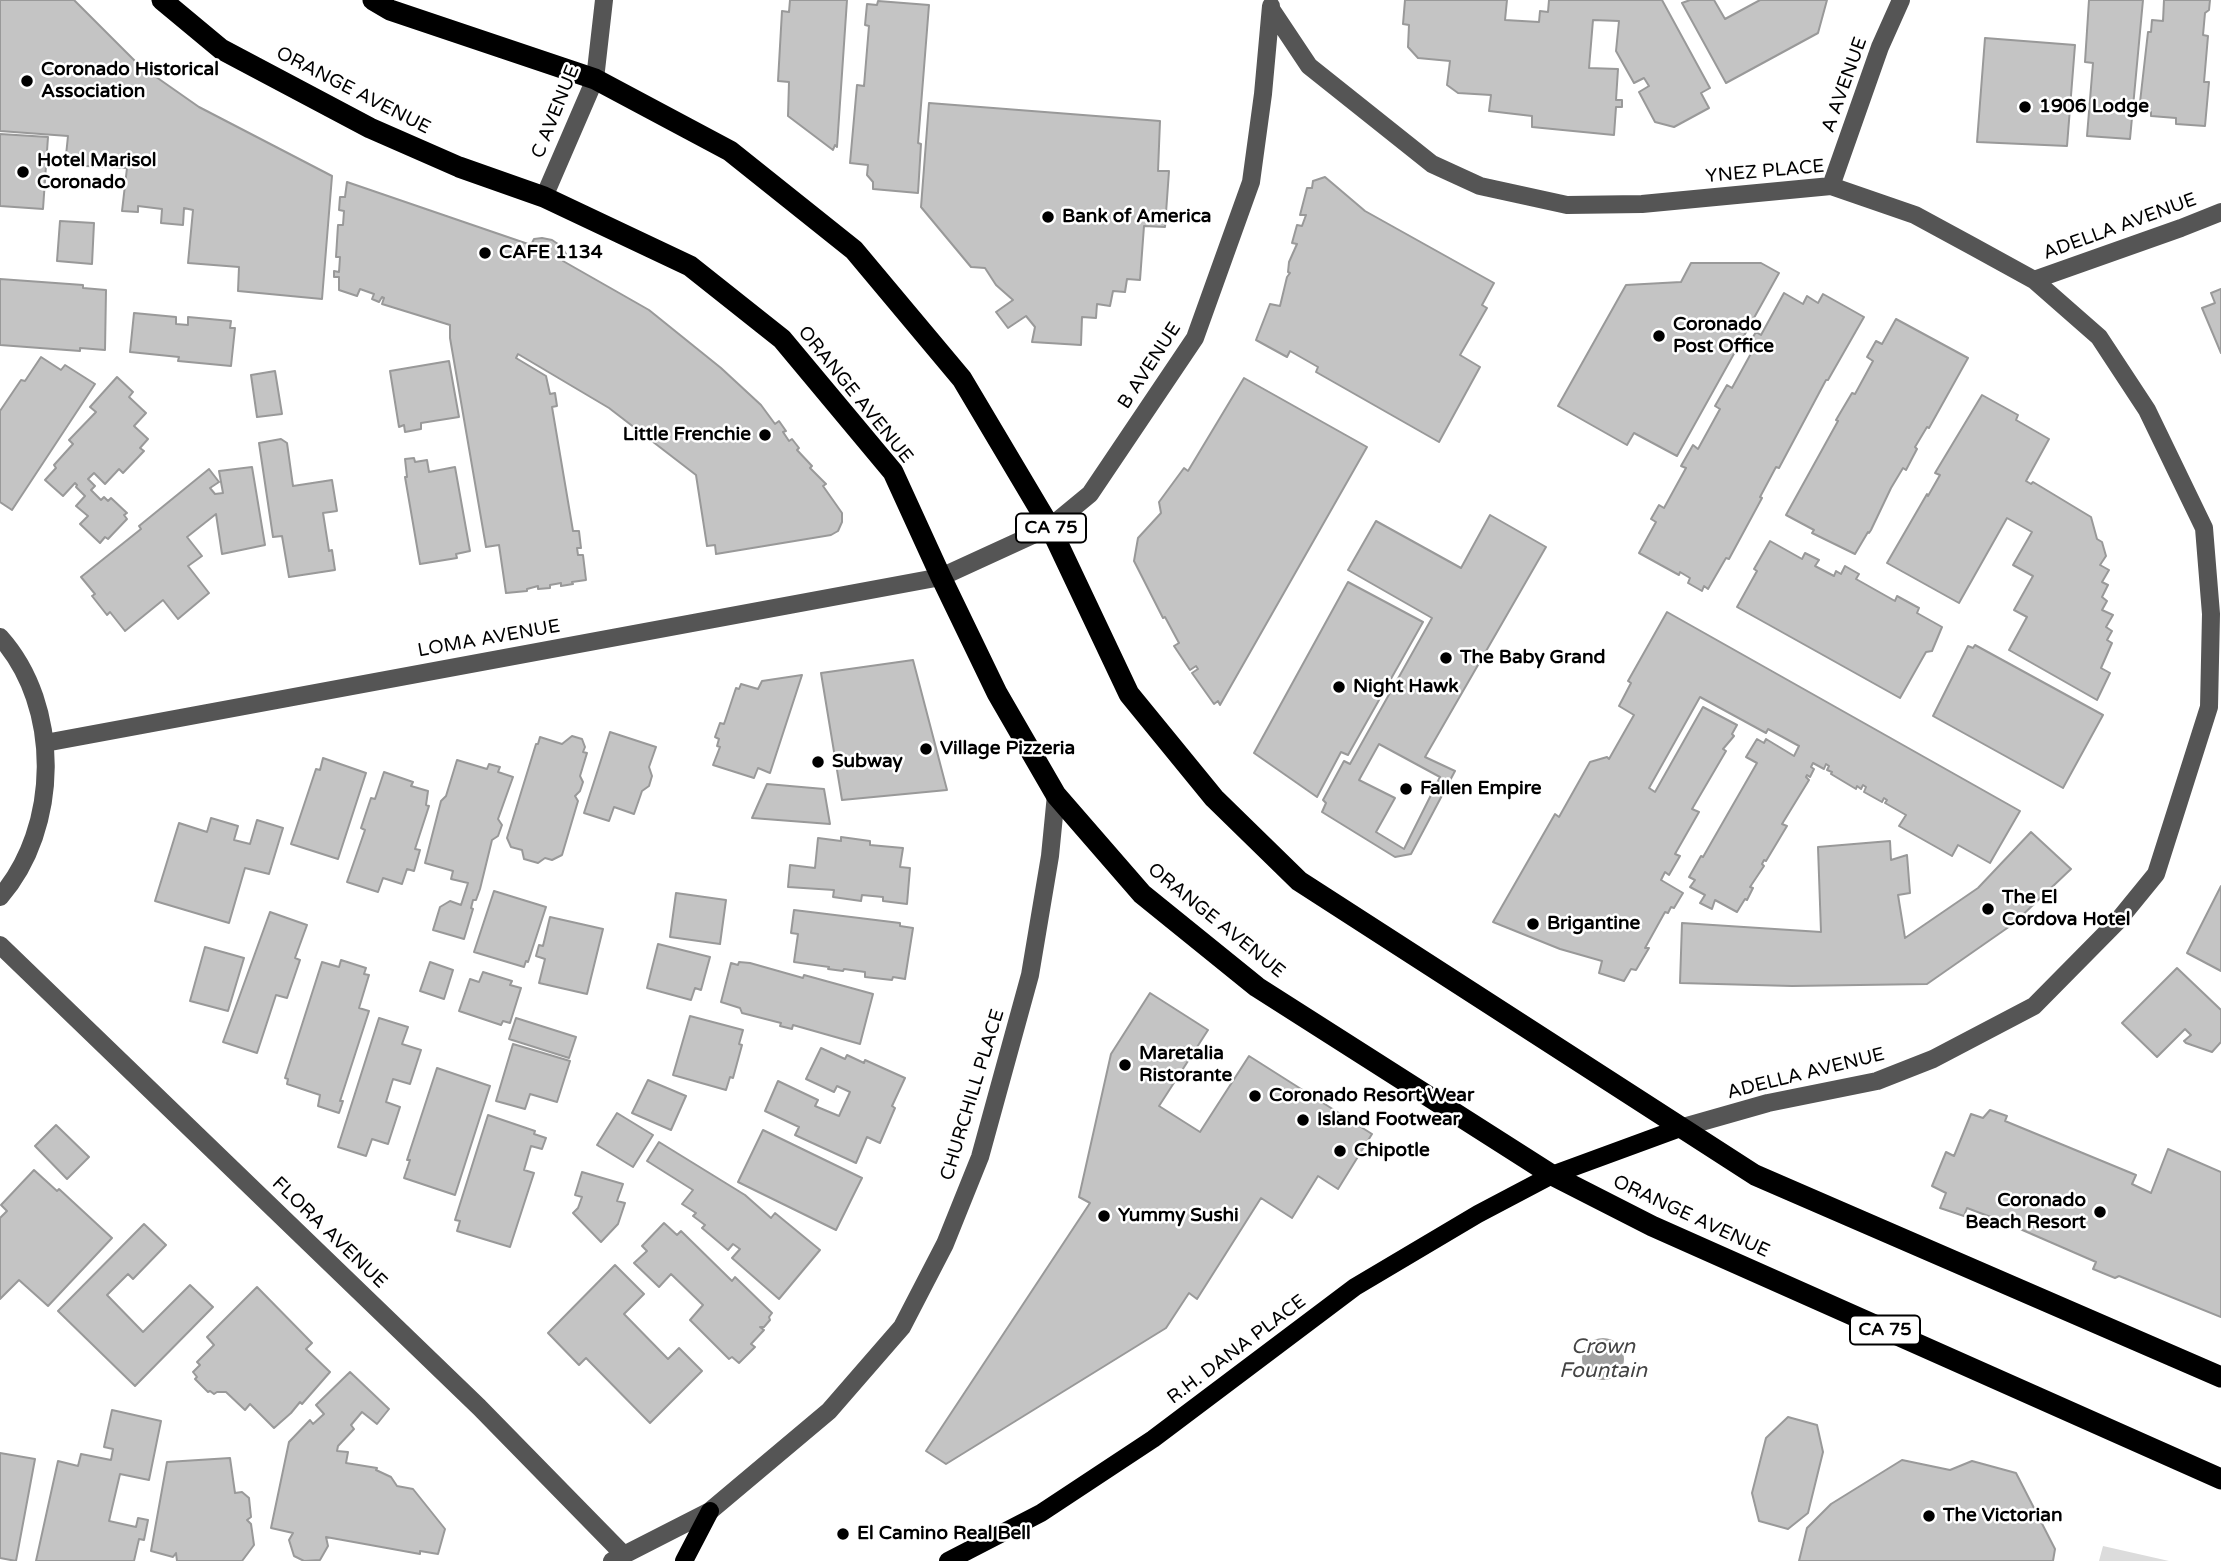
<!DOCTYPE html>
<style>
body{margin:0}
canvas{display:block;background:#fff}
</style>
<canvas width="2221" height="1561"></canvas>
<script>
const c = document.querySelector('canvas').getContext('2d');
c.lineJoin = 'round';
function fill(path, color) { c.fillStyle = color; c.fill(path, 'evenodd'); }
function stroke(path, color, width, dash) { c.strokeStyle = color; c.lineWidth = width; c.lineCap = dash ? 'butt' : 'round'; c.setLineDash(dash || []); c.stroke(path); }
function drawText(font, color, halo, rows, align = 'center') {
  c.font = font + ' "Varela Round",sans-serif'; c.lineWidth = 5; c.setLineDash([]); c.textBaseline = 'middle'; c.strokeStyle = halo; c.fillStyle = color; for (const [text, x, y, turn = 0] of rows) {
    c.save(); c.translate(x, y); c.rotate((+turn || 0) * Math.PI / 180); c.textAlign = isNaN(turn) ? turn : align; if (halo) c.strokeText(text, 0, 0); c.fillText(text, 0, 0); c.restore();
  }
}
fill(new Path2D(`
 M2103,1546L2169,1561H2099Z`), '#dcdcdc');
fill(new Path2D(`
 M1582 1359a21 21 0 1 1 42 0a21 21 0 1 1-42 0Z`), '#a3a3a3');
const building = new Path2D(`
 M0,0H74L139,65L199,107L332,176L322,299L238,291L239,267L188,263L193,210L184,208L183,225L161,223L162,209L138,206V212L122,211L127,168L65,165L68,136L0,131Z
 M790,0H847L837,147L835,145L833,150L788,116L789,82L778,81L782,11L789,12Z
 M1405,0H1507L1505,20L1539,22L1540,11L1548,12L1549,0H1662L1710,88L1701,93L1709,108L1674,127L1655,122L1639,92L1649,86L1644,78L1634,83L1616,51L1619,21L1593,20L1589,68L1618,69L1616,100H1622V107H1616L1614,135L1532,127V116L1489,111L1491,95L1458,93L1447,85L1450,61L1418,58L1408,47L1409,25L1403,24Z
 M1690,0H1714L1725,19L1760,0H1827L1818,33L1726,83L1682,3Z
 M2089,0H2143L2130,139L2087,136L2093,63L2085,62Z
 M2164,0H2210L2209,10L2205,13L2203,35L2208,36L2204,82H2209L2205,126L2176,124V118L2151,116V112L2139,111L2148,32H2151L2152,20L2163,21Z
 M878,1L929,5L918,143L921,144L918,193L873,189V182L867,175L868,165L850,163L857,85L864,86L869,26L865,25L867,4L877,5Z
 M1985,38L2075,45L2067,146L1977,142Z
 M929,103L1160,121L1158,171H1169L1165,227L1144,226L1140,280L1127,279L1125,292L1113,291L1110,306L1097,304L1096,318L1082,317L1081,345L1032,342L1035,327L1026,316L1008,328L996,312L1013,300L996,285L985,268L971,267L921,207Z
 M0,134L48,137L43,209L0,206Z
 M1325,177L1365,211L1494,283L1482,305L1487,308L1460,355L1480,367L1439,442L1316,372L1318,367L1290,351L1287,357L1256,340L1270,304L1280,306L1287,277L1290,273L1288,272L1289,262L1297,244L1292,243L1297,225L1302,226L1306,215H1300L1307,188H1312L1313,181Z
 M347,182L531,245L534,239L542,238L552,240L561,246L566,254L563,261L649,310L721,368L761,405L775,424L779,421L786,431L783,432L789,441L792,439L799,448L797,450L812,466L810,468L826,484L823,486L842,513V522L838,531L831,535L716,554L715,545L707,546L696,475L609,408L518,354L516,358L546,376L550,394L555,393L557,406L552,407L573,531H579L581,548H577L578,555H583L586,580L572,582L573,584L561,586V583L550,585V588L538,589V586L527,589V591L506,593L499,545L486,547L450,338V325L382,304L384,298L382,297L379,302L372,299L374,294L360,289L357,296L339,290V277H334V271L339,272L340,257H336L338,225H343L344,211L339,210L340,197H345Z
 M60,221L94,223L92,264L57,261Z
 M1691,263H1761L1779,273L1677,456L1634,433L1627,445L1558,406L1626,285L1681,282Z
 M0,279L83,285V288L106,290L105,350L80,348V351L0,345Z
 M2221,289V353L2202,308L2215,303L2211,293Z
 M1784,293L1803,304L1807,296L1818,303L1823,294L1864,317L1828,380H1826L1779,468L1776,467L1760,497L1762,498L1729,559L1726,558L1708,589L1704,586L1702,591L1688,583L1690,578L1680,572L1679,575L1639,553L1656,522L1651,519L1659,505L1664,508L1686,468L1681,466L1693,445L1698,449L1720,409L1715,406L1727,385L1732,388L1754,348L1748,345L1756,332L1761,335Z
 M134,313L176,317V324L188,325V317L231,321L230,328H235L231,366L178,361L179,357L130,352Z
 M1896,319L1968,358L1929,428L1927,427L1915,447L1917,449L1906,470L1903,468L1891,488L1871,530L1869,533L1868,532L1855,554L1812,533L1814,530L1786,515L1838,421L1836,420L1852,393L1855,394L1873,361L1867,357L1876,341L1882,344Z
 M41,357L61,370L65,365L95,384L12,510L0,502V411L21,380L25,381Z
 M449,361L459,417L421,423V429L405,432L404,425L399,427L390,371Z
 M275,371L282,414L257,417L251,375Z
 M117,377L133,392L129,397L146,413L134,426L148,439L140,448L144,451L123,473L119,469L105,484L94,473L88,479L95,486L91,490L101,500L104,497L108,501L111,498L127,513L124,515L127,519L108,539L105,537L100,543L80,524L88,516L76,506L85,496L76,487L77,485L75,483L63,496L45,480L56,468L54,465L73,444L69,440L96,412L90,407Z
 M1244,378L1367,447L1220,705L1218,701L1214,704L1192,673L1198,669L1196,666L1190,670L1174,646L1179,643L1165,617L1163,618L1134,561L1138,538L1161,513L1159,502L1184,468L1188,471Z
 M1982,395L2018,415L2016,420L2049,439L2026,481L2031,484L2033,482L2091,517L2097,539L2102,542L2106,556L2100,565L2109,570L2102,582L2108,585L2102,597L2107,601L2102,610L2113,615L2106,627L2112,631L2107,640L2112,643L2101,668L2110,673L2097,700L2009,650L2027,617L2014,610L2033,576L2013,565L2032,532L2007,518L1959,603L1887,563L1927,494L1928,496L1940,475L1935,473Z
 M281,439L287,443L293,486L332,480L337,511L323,513L329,551L332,550L335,570L289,577L282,536L273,537L259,443Z
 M414,458L415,462L427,460L429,472L455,467L470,551L456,554L457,558L420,564L405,477H407L405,459Z
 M252,467L265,545L222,554L216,514L187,537L202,556L188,566L209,593L178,619L163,600L125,631L110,612L107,615L92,596L95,594L81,577L141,529L139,526L209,469L219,482L210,488L215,494L223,493L219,471Z
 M1490,515L1546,547L1425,757L1455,771L1411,854L1395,857L1322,812L1326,803L1323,800L1344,761L1350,764L1432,618L1348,570L1376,521L1461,568Z
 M1770,541L1802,559L1805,553L1819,560L1815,566L1834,576L1836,571L1841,574L1845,566L1859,574L1856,579L1895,601L1897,596L1919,608L1917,613L1942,627L1932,651L1926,652L1900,698L1737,607L1757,571L1754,569Z
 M1348,582L1423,622L1348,755L1341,752L1317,797L1254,753Z
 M1667,612L2020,811L1990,863L1958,845L1952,856L1899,826L1906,815L1885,803L1887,800L1884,798L1882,802L1864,792L1866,787L1863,785L1861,789L1857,786L1856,789L1831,774L1832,772L1827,770L1829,766L1826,764L1824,769L1813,763L1811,767L1814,769L1810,777L1807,775L1806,777L1809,780L1782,824L1787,826L1766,861L1764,860L1762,864L1764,866L1750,887L1753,888L1747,900L1745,899L1737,912L1715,900L1712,909L1700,903L1705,895L1690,887L1695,880L1689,877L1701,856L1703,857L1757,763L1746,757L1757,739L1764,743L1766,739L1794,756L1799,746L1768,729L1766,733L1700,697L1649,788L1655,792L1703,707L1737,725L1732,734L1734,736L1723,749L1726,751L1692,809L1699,812L1675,854L1680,856L1669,875L1665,872L1661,880L1683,893L1674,908L1671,907L1668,913L1665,912L1645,948H1649L1636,970L1631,969L1624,981L1599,973L1602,961L1560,949L1493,922L1555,814L1559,817L1590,762L1607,757L1609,759L1634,715L1619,706L1631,683L1628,681Z
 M1975,645L2103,715L2063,788L1933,716L1968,646L1973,648Z
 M913,660L947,790L842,800L821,673Z
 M802,675L770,773L758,768L754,778L713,765L720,747L717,746L719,739L715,737L720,723L724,724L736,688L739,689L741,684L758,689L762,681Z
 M610,732L656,747L649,767L652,776L649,786L642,791L634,814L614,807L609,821L584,813Z
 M572,736L582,739L585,747L583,752L587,753L580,776L583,782L580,791L575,796L578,801L562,855L552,860L545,858L538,863L524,859L522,850L511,847L507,838L536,744H538L540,737L562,744Z
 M1379,744L1440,777L1404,849L1376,832L1395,798L1359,780Z
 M323,758L366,773L338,859L291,844L316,769L320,770Z
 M457,760L487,769L489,764L500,767L498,772L513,777L498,819L502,825L498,836L492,840L480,889L476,900H473L471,908L473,909L464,939L433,930L440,907L450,901L461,905L468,883L451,879L453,871L425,863L441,801L446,796Z
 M384,772L413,782L411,786L428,791L426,805L429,806L415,849L420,850L414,871L407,869L402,884L383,878L378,892L347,882L365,830L361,828L371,798L375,799Z
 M767,784L824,789L830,824L752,818Z
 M211,818L238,826L234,840L250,844L257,820L283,828L269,874L245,868L229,923L155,901L179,823L207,832Z
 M2031,832L2071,869L2013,924L1927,984L1792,986L1680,983L1682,923L1821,932L1818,847L1890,841L1891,860L1907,855L1910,893L1898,895L1905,938L1978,888Z
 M841,837L870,841V845L903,848L900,867L910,868L907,904L883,901V897L862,895L861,901L833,897L834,890L788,887L790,865L815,868L818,838L841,841Z
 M2221,886V971L2187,953Z
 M494,891L546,907L528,962L526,961L524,967L474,952Z
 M676,893L726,900L720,944L670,937Z
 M794,910L900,923V926L913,928L905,979L893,977L892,980L865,977V972L844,969L843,971L828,969L829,967L794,962L798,934L791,933Z
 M270,912L307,925L295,958L300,960L287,998L276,995L257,1053L223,1042Z
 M550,917L603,929L587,994L539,983L545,959L536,956L539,945L543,946Z
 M658,944L710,957L701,990L695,988L691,1000L647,988Z
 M205,947L244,958L228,1011L190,1001Z
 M341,960L366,968L364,974L369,975L359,1008L369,1011L340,1101H343L339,1113L318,1106L320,1095L287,1084L288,1079L285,1078L322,962L339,967Z
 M430,962L453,970L444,999L420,991Z
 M739,962L750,963L803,978L804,975L873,994L860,1044L793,1025L792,1029L780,1026L781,1023L742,1013L740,1008L721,1002L731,963L738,965Z
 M2177,968L2221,1010V1042L2212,1052L2186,1043L2184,1041L2191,1035L2185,1029L2157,1057L2122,1023Z
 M483,972L512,981L510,985L521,988L510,1023L503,1021L501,1025L459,1011L470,979L479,982Z
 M1150,993L1208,1030L1159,1106L1200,1132L1249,1056L1372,1134L1338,1189L1318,1176L1292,1218L1261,1198L1197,1299L1189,1293L1166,1328L946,1464L926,1451L1090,1203L1079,1197L1111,1054Z
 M690,1016L743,1030L739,1044L742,1045L733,1078L730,1077L726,1090L673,1075Z
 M379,1018L408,1027L402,1044L421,1050L410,1084L393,1079L386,1102L400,1107L388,1144L372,1139L366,1156L338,1147Z
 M516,1018L576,1037L569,1058L509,1039Z
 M513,1044L570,1061L557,1102L530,1094L525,1109L496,1101Z
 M821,1048L845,1059L847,1055L864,1063L865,1060L905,1078L892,1106L895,1108L880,1143L867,1137L856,1163L795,1135L799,1127L765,1111L778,1081L818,1100L815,1106L839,1116L850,1092L837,1086L834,1092L806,1079Z
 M437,1068L490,1086L455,1195L404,1178L410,1160H407Z
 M648,1080L686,1096L671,1130L632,1113Z
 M1990,1110L2007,1116L2005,1121L2136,1175L2132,1184L2151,1193L2168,1149L2221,1172V1317L2119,1276L2115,1278L2093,1269L2096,1262L2004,1222L1967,1208L1964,1216L1940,1208L1946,1193L1932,1186L1946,1152L1954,1156L1971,1114L1983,1118Z
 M617,1113L653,1135L633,1167L597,1145Z
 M488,1115L535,1131L534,1134L546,1138L542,1149L531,1146L524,1170L534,1173L510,1247L457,1231L460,1221L455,1220Z
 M56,1125L89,1157L67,1179L35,1146Z
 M763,1130L862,1178L836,1230L738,1182Z
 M659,1142L745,1195L771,1218L775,1213L820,1250L779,1299L732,1258L740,1249L733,1244L728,1250L702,1228L705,1225L693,1216L696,1213L682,1204L693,1190L647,1161Z
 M34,1170L57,1191L59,1189L112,1238L48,1306L19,1280L0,1299V1218L7,1211L1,1205Z
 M582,1172L623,1184L617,1201L625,1203L618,1224L601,1242L573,1213L578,1208L582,1197L575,1195Z
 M664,1223L677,1235L681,1231L732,1281L735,1277L772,1313L769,1317L770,1320L764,1327H760L764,1330L751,1344L755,1347L739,1363L732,1357L729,1359L690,1320L703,1305L671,1274L659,1287L634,1263L647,1251L642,1246Z
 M144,1224L166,1245L133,1279L128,1274L107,1295L143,1332L190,1285L213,1307L135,1386L58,1311Z
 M615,1265L644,1294L624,1314L668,1359L679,1348L702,1371L650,1423L586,1358L579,1365L548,1333Z
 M257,1287L312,1343L306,1349L330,1372L302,1404L300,1402L291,1413L274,1428L250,1404L245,1410L226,1392H217L214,1394L210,1391L208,1392L195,1379L197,1377L193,1372L200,1365L197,1362L214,1345L207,1337Z
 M350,1372L389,1409L377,1424L362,1412L351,1425L354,1429L338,1446L337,1451L348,1452L346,1463L377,1468L376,1470L391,1477L397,1486L413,1489L445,1529L438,1554L420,1551V1554L326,1537L328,1546L320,1560L304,1561L294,1556L289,1540L293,1533L271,1528L289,1442L310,1420L313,1424L324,1414L316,1405Z
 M112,1410L161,1421L149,1480L120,1474L109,1521L136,1527L138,1518L148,1520L144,1540L139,1539L134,1561H36L58,1461L78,1466L81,1454L111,1460L113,1449L104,1447Z
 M1788,1417L1817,1425L1823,1452L1808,1513L1788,1529L1759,1521L1752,1493L1766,1438Z
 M0,1453L35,1459L16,1561L0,1558Z
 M230,1458L235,1493L242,1492L249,1498L251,1517L247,1520L251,1524L254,1545L242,1561H177L176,1553L173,1557L151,1551L167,1462Z
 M1902,1460L1950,1470L1972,1461L2016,1473L2055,1549L2053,1561H1799L1807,1528L1831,1504Z`);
fill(building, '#c4c4c4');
stroke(building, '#999', 2);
stroke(new Path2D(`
 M1271,9L1309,66L1432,164L1480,186L1567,205L1642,204L1831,186L1915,215L1974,247L2034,280L2099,337L2147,410L2204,528L2211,614L2209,707L2156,874L2116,923L2034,1006L1933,1059L1877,1081L1768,1103L1680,1128
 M1831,186L1880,47L1901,0
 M544,197L595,79L604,0
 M2034,280L2181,228L2221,212
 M0,637C62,706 60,828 0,897
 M45,743L941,577L1050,527L1090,494L1195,338L1251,182L1263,94L1271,6
 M0,945L479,1407L624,1555
 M612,1561L710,1511L829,1411L902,1327L945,1244L980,1157L1030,975L1050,856L1056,795`), '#555', 18);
stroke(new Path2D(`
 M684,1561L710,1511
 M948,1561L1041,1513L1153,1439L1355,1287L1478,1214L1552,1175L1680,1128`), '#000', 18);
stroke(new Path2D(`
 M162,0L221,49L370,128L459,167L544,197L690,266L782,339L893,472L941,577L997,693L1056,795L1142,894L1257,987L1552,1175L1652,1226L2221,1479
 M373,0L390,10L595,79L730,151L854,250L962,379L1050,527L1129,694L1214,798L1299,881L1755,1175L2221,1377`), '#000', 21);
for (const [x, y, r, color] of [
 [27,81,7,"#000"],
 [2025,107,7,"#000"],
 [23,172,7,"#000"],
 [1048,217,7,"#000"],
 [485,253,7,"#000"],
 [1659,336,7,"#000"],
 [765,435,7,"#000"],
 [1446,658,7,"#000"],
 [1339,687,7,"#000"],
 [926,749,7,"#000"],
 [818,762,7,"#000"],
 [1406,789,7,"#000"],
 [1988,909,7,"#000"],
 [1533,924,7,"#000"],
 [1125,1065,7,"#000"],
 [1255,1096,7,"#000"],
 [1303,1120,7,"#000"],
 [1340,1151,7,"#000"],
 [2100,1212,7,"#000"],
 [1104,1216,7,"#000"],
 [1929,1516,7,"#000"],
 [843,1534,7,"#000"]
]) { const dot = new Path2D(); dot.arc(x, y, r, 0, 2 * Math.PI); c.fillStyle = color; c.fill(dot); stroke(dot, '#fff', 2.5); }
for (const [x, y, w] of [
 [1051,528,70],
 [1885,1330,70]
]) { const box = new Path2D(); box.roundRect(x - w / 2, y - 14.5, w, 29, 5); c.fillStyle = '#fff'; c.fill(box); stroke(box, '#000', 2); }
drawText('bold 18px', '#000', null, [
 ["CA 75",1051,528],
 ["CA 75",1885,1330]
]);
drawText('bold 19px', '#000', '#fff', [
 ["Coronado Historical",41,70],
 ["Association",41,92],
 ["1906 Lodge",2039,107],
 ["Hotel Marisol",37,161],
 ["Coronado",37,183],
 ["Bank of America",1062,217],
 ["CAFE 1134",499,253],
 ["Coronado",1673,325],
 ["Post Office",1673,347],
 ["Little Frenchie",751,435,"right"],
 ["The Baby Grand",1460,658],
 ["Night Hawk",1353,687],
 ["Village Pizzeria",940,749],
 ["Subway",832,762],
 ["Fallen Empire",1420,789],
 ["The El",2002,898],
 ["Cordova Hotel",2002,920],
 ["Brigantine",1547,924],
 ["Maretalia",1139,1054],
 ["Ristorante",1139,1076],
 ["Coronado Resort Wear",1269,1096],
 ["Island Footwear",1317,1120],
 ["Chipotle",1354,1151],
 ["Coronado",2086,1201,"right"],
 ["Beach Resort",2086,1223,"right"],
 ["Yummy Sushi",1118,1216],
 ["The Victorian",1943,1516],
 ["El Camino Real Bell",857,1534]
], 'left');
drawText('19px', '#000', '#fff', [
 ["A AVENUE",1845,85,-70],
 ["ORANGE AVENUE",353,91,27],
 ["C AVENUE",556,112,-68],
 ["YNEZ PLACE",1765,172,-5],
 ["ADELLA AVENUE",2120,227,-20],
 ["B AVENUE",1150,366,-57],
 ["ORANGE AVENUE",855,395,51],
 ["LOMA AVENUE",489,639,-10],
 ["ORANGE AVENUE",1216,921,39],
 ["ADELLA AVENUE",1806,1074,-14],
 ["CHURCHILL PLACE",973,1095,-73],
 ["ORANGE AVENUE",1691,1217,25],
 ["FLORA AVENUE",329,1233,44],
 ["R.H. DANA PLACE",1237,1350,-37]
]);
drawText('italic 21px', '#444', '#fff', [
 ["Crown",1603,1347],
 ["Fountain",1603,1371]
]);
</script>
